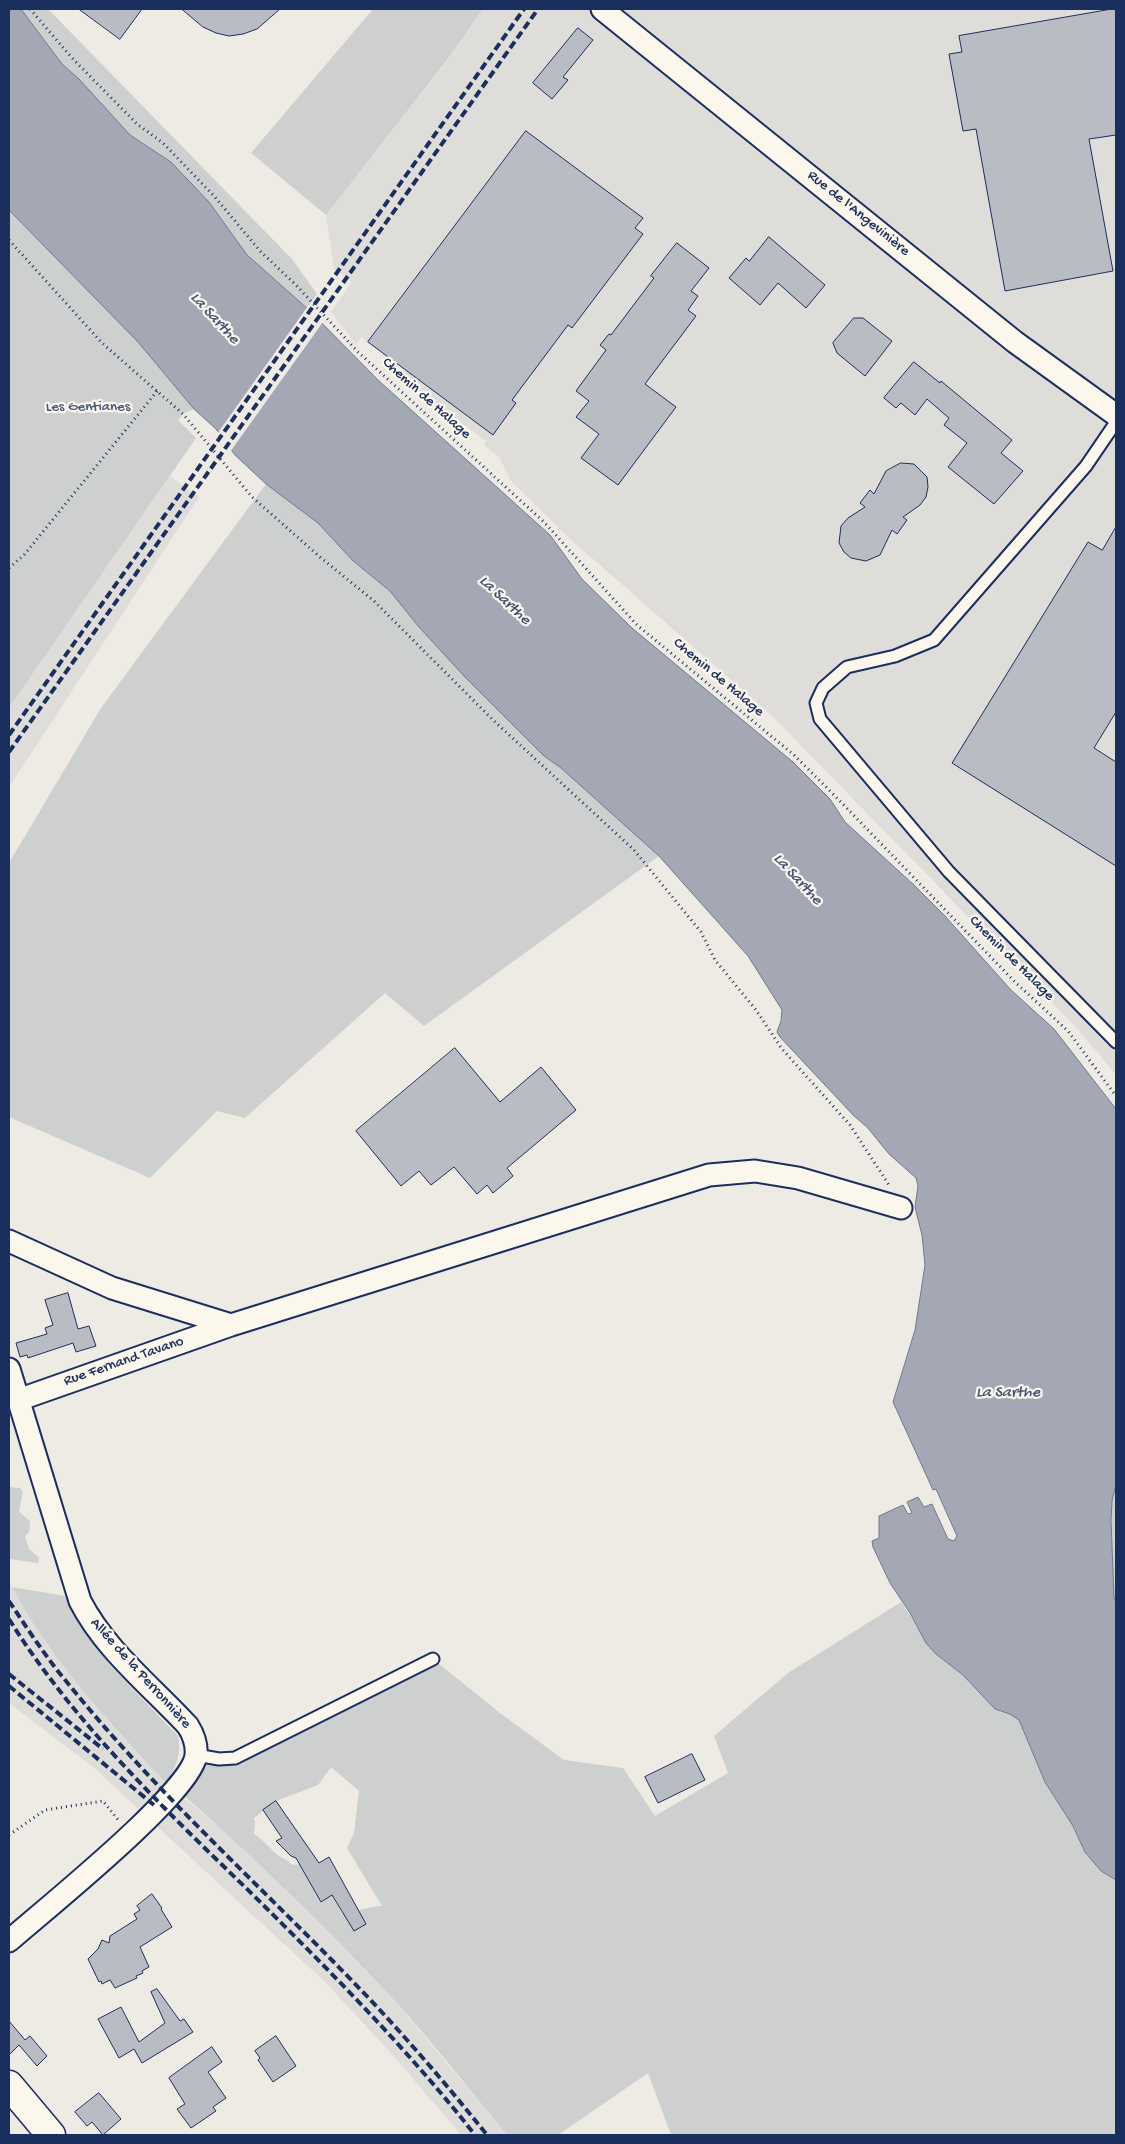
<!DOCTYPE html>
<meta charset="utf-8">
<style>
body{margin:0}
#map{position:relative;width:1125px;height:2144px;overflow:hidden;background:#eeebe4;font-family:"Gochi Hand",sans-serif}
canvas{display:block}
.frame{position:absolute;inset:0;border:10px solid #1b2f5e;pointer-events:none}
</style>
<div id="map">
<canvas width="1125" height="2144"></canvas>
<div class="frame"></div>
</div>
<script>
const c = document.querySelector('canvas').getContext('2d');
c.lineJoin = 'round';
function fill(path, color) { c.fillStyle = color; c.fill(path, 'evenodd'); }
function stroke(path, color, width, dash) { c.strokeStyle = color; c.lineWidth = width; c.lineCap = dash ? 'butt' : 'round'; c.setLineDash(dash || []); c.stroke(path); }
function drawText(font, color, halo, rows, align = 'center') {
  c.font = font + ' "Gochi Hand",sans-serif'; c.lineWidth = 4.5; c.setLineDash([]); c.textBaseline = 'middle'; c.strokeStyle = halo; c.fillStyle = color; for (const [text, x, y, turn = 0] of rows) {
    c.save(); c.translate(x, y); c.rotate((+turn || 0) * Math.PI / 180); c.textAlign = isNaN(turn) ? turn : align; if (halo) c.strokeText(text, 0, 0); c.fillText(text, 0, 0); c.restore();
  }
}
fill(new Path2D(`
 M483,9H1116V1075L1075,1026L769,713L569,538L511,481L499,457L484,445L486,441L400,378L405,370L368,342L361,337L356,344L331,312L352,282L334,269L326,215L451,56Z
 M170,476L199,497L9,787V708Z
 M9,1582L40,1633L80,1687L119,1733L166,1783L228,1835L318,1920L395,2001L507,2135H461L389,2051L325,1982L94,1768L9,1703Z`), '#deddda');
fill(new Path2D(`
 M21,9H48L292,259L317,294L307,308L247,255L209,202L171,162L130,135L79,79L62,64Z
 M373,9H483L451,55L326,215L251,153Z
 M9,210L138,342L194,409L183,414L178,420L196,438L9,708Z
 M266,484L318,523L353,562L390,591L419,627L464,676L544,756L561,768L659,856L424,1026L385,993L245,1118L217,1111L150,1178L9,1117V863L101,708Z
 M1116,1485V1604L1114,1597L1111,1521L1112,1501Z
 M9,1487L20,1488L23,1492L19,1512L30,1521L29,1532L25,1536L29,1549L39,1558L38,1563L9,1559Z
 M12,1587L65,1596L77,1621L109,1664L178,1736C182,1754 176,1767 166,1783C121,1735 76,1687 40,1633C30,1619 21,1603 12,1587Z
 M901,1602L936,1654L963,1675L995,1709L1010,1714L1019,1720L1045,1782L1073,1826L1085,1852L1101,1871L1116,1880V2135H671L648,2073L558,2135H507C470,2090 434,2044 395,2001C327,1928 257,1860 182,1794L196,1755L236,1758L433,1659L500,1713L564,1760L623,1768L655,1816L728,1773L714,1736L788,1673ZM331,1767L359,1791L354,1833L347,1848L382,1906C369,1906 355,1912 342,1914L332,1895L320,1901L300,1864L292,1865C288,1860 284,1859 279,1856C270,1849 264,1840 254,1834L255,1823L254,1818L276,1801L318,1785Z`), '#cecfcf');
const water = new Path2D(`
 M9,9H21L62,64L79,79L130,135L171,162L209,202L247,255L255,262L309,310L378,380L550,535L582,579L632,628L793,762L830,799L845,822L914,885L945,916L1011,990L1054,1029L1116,1109V1485L1112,1501L1111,1521L1114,1597L1116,1604V1880L1101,1871L1085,1852L1073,1826L1045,1782L1019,1720L1010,1714L995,1709L963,1675L936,1654L926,1643L910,1613L890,1583L873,1547L872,1541L879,1538V1516L903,1505L908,1514L912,1513L907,1502L918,1497L924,1507L932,1504L948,1539L954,1541L957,1536L936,1489L933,1490L893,1402L915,1330L925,1265L922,1235L915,1207L918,1186L916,1178L889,1154L867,1127L854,1116L780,1037L777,1032L781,1021L782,1010L748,956L659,856L561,768L544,756L464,676L419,627L390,591L353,561L318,523L266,484L235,455L216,429L194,409L138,342L9,210Z`);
fill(water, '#a3a8b4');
stroke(water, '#6d7892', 1);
fill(new Path2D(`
 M308,306L323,322L230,452L217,434Z`), '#eeebe4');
const building = new Path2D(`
 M79,9H142L120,39Z
 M182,9H280L257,29L243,34L229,36L216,33L203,27Z
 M1112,9H1116V135L1089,139L1113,271L1005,291L976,129L963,131L949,54L962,52L959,36Z
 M578,28L593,40L563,77L568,80L552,99L533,83Z
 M526,131L643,218L635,228L643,234L572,328L568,325L512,400L516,403L493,435L368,342Z
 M769,237L825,285L806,308L778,283L760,305L729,278L746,258L749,261Z
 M677,243L709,268L691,291L698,296L688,310L696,316L645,384L676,407L618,485L581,458L599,434L576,417L589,401L576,391L606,350L600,345L609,334L611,335L654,278L651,276Z
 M854,318H863L892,341L865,376L837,353L833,343Z
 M914,362L940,383L941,381L1012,440L1001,453L1023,471L994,504L948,467L967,443L944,425L949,418L927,399L915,415L901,403L896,408L884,398Z
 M901,463L914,464L927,477L928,487L926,497L920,505L903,517L907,520L897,534L892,530L880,555L866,561L851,558L844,552L839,543L841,526L848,518L865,507L860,503L870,490L874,494L886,471Z
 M1116,527V712L1094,748L1116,762V866L952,763L1088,542L1102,550Z
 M455,1048L500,1102L541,1067L576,1110L507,1168L513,1176L493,1193L487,1185L477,1194L454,1167L431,1185L419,1171L401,1186L356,1131Z
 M68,1293L78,1329L89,1326L96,1346L76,1352L73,1343L28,1358L27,1355L20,1357L16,1343L47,1334L45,1328L53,1325L45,1300Z
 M692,1754L705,1780L658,1803L645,1777Z
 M276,1801L319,1863L329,1857L366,1924L354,1931L332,1895L321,1902L296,1858L291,1856L276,1841L282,1838L263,1810Z
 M152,1894L162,1908L161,1909L172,1927L140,1947L149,1967L142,1971L143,1973L136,1976L137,1978L115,1988L110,1980L102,1984L101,1981L99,1982L88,1959L98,1949L102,1940L109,1943L110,1936L137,1919L134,1914L140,1910L137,1906Z
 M157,1989L180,2021L184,2019L193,2032L142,2063L134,2049L119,2058L98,2019L121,2007L139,2042L165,2023L151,1992Z
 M9,2021L25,2040L30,2036L47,2056L37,2066L19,2045L9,2055Z
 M276,2036L296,2066L273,2082L258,2060L260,2058L255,2051Z
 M212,2047L222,2062L208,2072L226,2098L213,2107L216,2111L191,2128L177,2109L185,2104L169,2078Z
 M99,2093L121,2119L103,2135L92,2122L87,2126L75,2112Z`);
fill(building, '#b9bcc3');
stroke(building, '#1b2f5e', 1);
const service = new Path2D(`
 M1116,422L1086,466L934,640L895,656L847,667L823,688L816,703L820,719L949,872L1116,1042
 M196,1755L219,1759L235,1758L433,1659`);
const minor = new Path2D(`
 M602,9L1015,342L1116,415
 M9,1241L112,1288L231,1325L709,1175L755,1171L798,1178L901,1208
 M9,1369L80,1601C105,1650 151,1686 188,1726C193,1734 197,1745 196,1755C192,1792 43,1911 9,1941
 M18,1400L231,1325`);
const secondary = new Path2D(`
 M9,2085L51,2135`);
stroke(service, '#1b2f5e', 15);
stroke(minor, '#1b2f5e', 25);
stroke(secondary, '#1b2f5e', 31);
stroke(new Path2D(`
 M30,9L72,58L137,124L163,143L214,196L261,252L296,285L358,352L544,522L637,625L794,755L834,795L1015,982L1068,1031L1116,1096
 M9,240L102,343L183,414L252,497L320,557L374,601L493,720L634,850L701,932L715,960L756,1010L782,1049L850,1125L889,1185
 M9,568L24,555L158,390
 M9,1835L45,1810L103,1801L119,1821`), '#1b2f5e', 3, [1, 4]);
stroke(service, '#fbf7ec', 11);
stroke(minor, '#fbf7ec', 21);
stroke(secondary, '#fbf7ec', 28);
stroke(new Path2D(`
 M9,735L524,9
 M9,752L538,9
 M9,1601C27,1628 45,1656 66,1681C155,1792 262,1887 361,1990C405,2036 447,2085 487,2135
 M9,1619C72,1720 161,1806 246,1888C326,1967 406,2047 475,2135
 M9,1674L103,1749
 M9,1686L154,1805`), '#1b2f5e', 4, [8, 4]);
drawText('15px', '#1b2f5e', '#fbf7ec', [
 ["Rue de l'Angevinière",858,214,39],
 ["Chemin de Halage",426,399,42],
 ["Chemin de Halage",718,678,40],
 ["Chemin de Halage",1011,959,45],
 ["Rue Fernand Tavano",124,1362,-19],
 ["Allée de la Perronnière",140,1674,48]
]);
drawText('15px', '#48577a', '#fbf7ec', [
 ["Les Gentianes",88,408]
]);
drawText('italic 16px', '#445378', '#fbf7ec', [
 ["La Sarthe",214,319,47],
 ["La Sarthe",504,601,43],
 ["La Sarthe",797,880,47],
 ["La Sarthe",1008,1394]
]);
</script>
